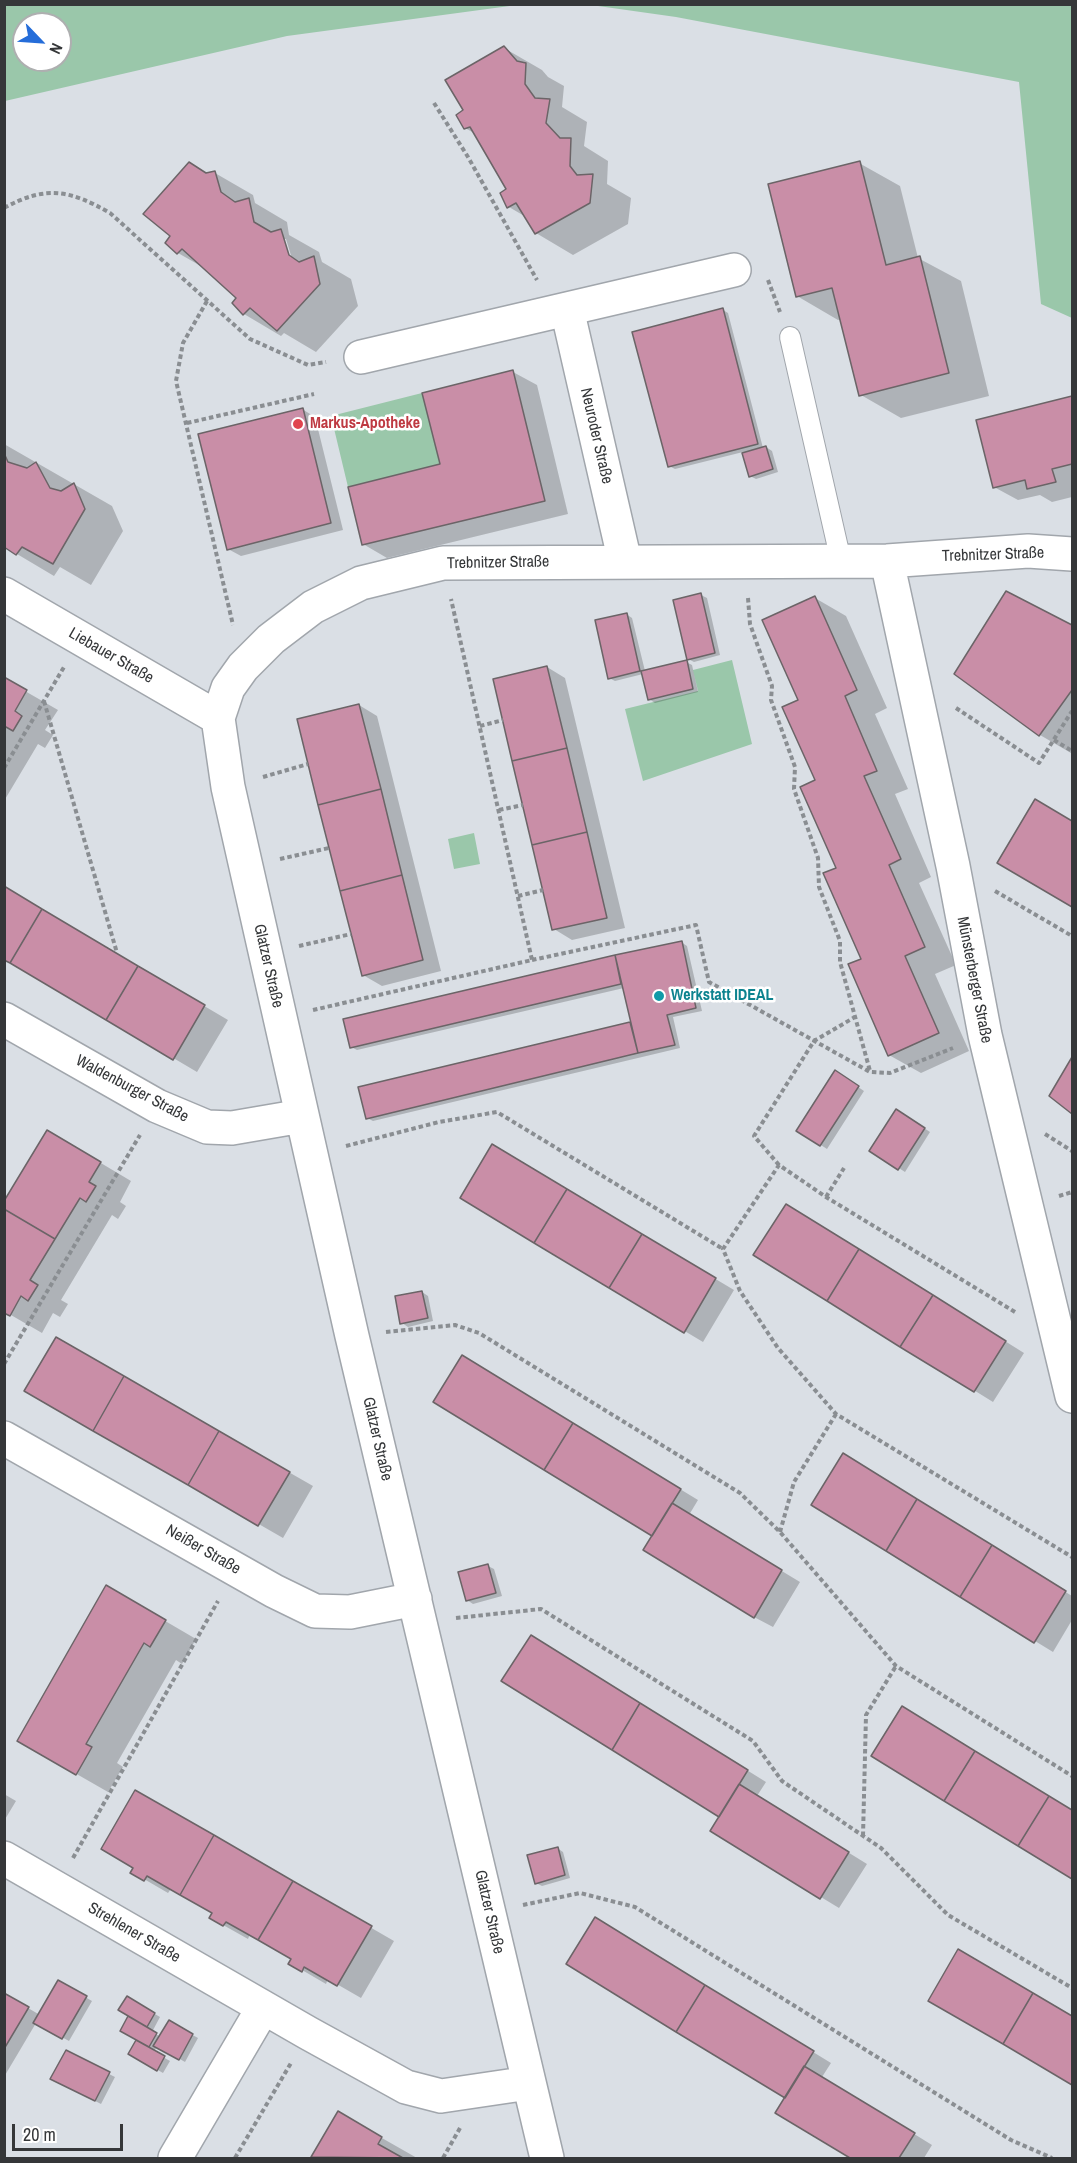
<!DOCTYPE html>
<meta charset="utf-8">
<style>
body{margin:0}
#map{position:relative;width:1077px;height:2163px;overflow:hidden;background:#dadfe5;font-family:"Archivo Narrow",sans-serif}
canvas{display:block}
.frame{position:absolute;inset:0;border:6px solid #353739;pointer-events:none}
.north{position:absolute;left:12px;top:12px;width:60px;height:60px;box-sizing:border-box;background:#fff;border:2px solid #aeafb0;border-radius:50%;rotate:115deg;font-size:16px;font-weight:700;line-height:24px;text-align:center;color:#353739}
.north::after{content:'';display:block;margin:auto;width:21px;height:27px;background:#256dd9;clip-path:polygon(50% 0,100% 100%,50% 72%,0 100%)}
.scale{position:absolute;left:12px;top:2124px;width:111px;height:27px;box-sizing:border-box;border:3px solid #353739;border-top:0;padding-left:8px;font-size:18px;line-height:21px;white-space:nowrap;color:#353739;-webkit-text-stroke:4px #fff;paint-order:stroke}
</style>
<div id="map">
<canvas width="1077" height="2163"></canvas>
<div class="frame"></div>
<div class="north">N</div>
<div class="scale">20 m</div>
</div>
<script>
const c = document.querySelector('canvas').getContext('2d');
c.lineJoin = 'round';
function fill(path, color) { c.fillStyle = color; c.fill(path, 'evenodd'); }
function stroke(path, color, width, dash) { c.strokeStyle = color; c.lineWidth = width; c.lineCap = dash ? 'butt' : 'round'; c.setLineDash(dash || []); c.stroke(path); }
function drawText(font, color, halo, rows, align = 'center') {
  c.font = font + ' "Archivo Narrow",sans-serif'; c.lineWidth = 5; c.setLineDash([]); c.textBaseline = 'middle'; c.strokeStyle = halo; c.fillStyle = color; for (const [text, x, y, turn = 0] of rows) {
    c.save(); c.translate(x, y); c.rotate((+turn || 0) * Math.PI / 180); c.textAlign = isNaN(turn) ? turn : align; if (halo) c.strokeText(text, 0, 0); c.fillText(text, 0, 0); c.restore();
  }
}
fill(new Path2D(`
 M4,5L5,4L517,5L287,36L5,101ZM24,24H60V60H24Z
 M591,5H1072V318L1041,304L1019,82L676,17Z
 M422,393L440,464L348,487L331,416Z
 M732,660L752,744L643,781L625,709L698,691L693,670Z
 M474,833L480,864L454,869L448,839Z`), '#9ac7aa');
fill(new Path2D(`
 M504,48L542,70L548,77L564,86L562,107L587,122L584,146L608,161L607,184L631,198L628,224L573,255L536,233L526,217L509,207L508,190L476,134L465,128L464,110Z
 M859,163L900,186L918,258L961,281L989,396L901,418L861,395L842,319L838,320L797,296Z
 M215,173L253,195L255,203L287,222L289,235L319,252L322,262L351,279L358,306L316,352L284,333L281,336L244,314L238,297L206,269L178,253L206,174ZM283,239H286L293,262L290,263Z
 M723,310L728,313L763,448L766,447L772,451L778,472L756,479L750,476L743,452L675,469L669,466Z
 M513,372L537,385L568,514L387,558L363,544L442,465Z
 M1072,397V497L1052,502L1040,495L1018,500L994,487L978,421Z
 M302,409L315,417L343,530L241,556L228,549Z
 M4,444L112,506L123,531L91,585L60,567L54,576L17,554L4,537Z
 M1007,593L1072,627V751L1071,753L1040,735Z
 M701,595L707,598L720,655L694,662L688,659Z
 M815,598L846,616L887,708L875,714L908,789L895,794L931,877L919,883L956,965L935,974L969,1051L921,1073L889,1055L838,869L817,781L800,701Z
 M626,614L632,618L645,671L686,662L692,665L698,692L655,703L649,699L643,674L615,681L609,678Z
 M547,667L565,678L625,928L572,940L554,929Z
 M4,679L58,710L45,730L53,735L45,748L38,744L4,801Z
 M359,705L377,716L441,971L382,986L363,975Z
 M1035,801L1072,823V905L999,862Z
 M4,888L228,1020L197,1072L4,958Z
 M681,942L687,946L702,1011L673,1017L680,1048L373,1121L367,1118L360,1088L632,1023L624,988L357,1050L351,1047L345,1020Z
 M1072,1060V1112L1051,1096Z
 M836,1072L864,1091L827,1149L798,1130Z
 M903,1114L930,1132L905,1172L871,1150Z
 M79,1150L131,1181L120,1202L126,1206L118,1219L112,1215L61,1300L68,1304L60,1317L53,1313L42,1333L4,1311Z
 M511,1157L734,1290L703,1342L462,1198Z
 M805,1216L1024,1353L993,1402L756,1255Z
 M422,1292L428,1296L433,1321L408,1327L402,1323Z
 M56,1339L313,1486L283,1538L26,1390Z
 M481,1368L698,1500L689,1515L800,1582L773,1627L754,1617Z
 M862,1466L1072,1596V1620L1053,1652L1035,1641Z
 M488,1566L494,1569L502,1596L473,1604L467,1600Z
 M107,1587L196,1639L182,1664L176,1660L117,1763L123,1767L108,1792L19,1741Z
 M549,1647L766,1782L757,1796L867,1864L839,1908L712,1831L721,1816Z
 M920,1718L1072,1811V1877L873,1756Z
 M136,1792L394,1941L361,1998L328,1979L326,1984L290,1963L293,1959L250,1934L248,1939L216,1921L214,1913L171,1889L168,1893L132,1872L135,1867Z
 M4,1794L16,1801L4,1821Z
 M557,1848L563,1852L570,1878L542,1886L536,1883Z
 M614,1930L831,2063L822,2077L932,2145L924,2158H853L777,2112L787,2098Z
 M958,1952L1072,2018V2083L930,2000Z
 M59,1982L92,2001L69,2041L36,2023L4,2077V1994L40,2015Z
 M128,1998L160,2017L152,2032L161,2037L169,2022L198,2038L185,2062L157,2046L154,2052L170,2061L163,2073L130,2054L138,2039L122,2030L130,2016Z
 M109,2074L115,2077L101,2104L58,2082Z
 M338,2113L417,2158H316L313,2157Z`), '#0003');
const building = new Path2D(`
 M504,46L517,61L526,63L525,84L535,98L550,99L546,123L560,138H571L570,166L577,175L593,174L590,203L535,234L516,203L507,208L500,193L506,189L470,127L464,129L456,115L463,110L445,80Z
 M860,161L886,265L920,256L949,373L859,396L832,288L796,297L768,184Z
 M189,162L206,173L215,171L221,192L235,202L249,198L254,222L271,232L281,229L289,255L299,262L314,256L320,284L277,331L250,308L243,315L232,303L236,298L182,249L177,254L165,243L170,236L143,214Z
 M723,308L758,444L668,467L632,332Z
 M513,370L545,501L362,545L348,487L440,464L422,393Z
 M1072,396V464L1052,469L1056,482L1027,489L1025,480L993,488L976,420Z
 M303,408L331,523L227,550L198,434Z
 M766,446L773,469L749,477L742,453Z
 M4,453L8,462L27,468L36,462L50,488L61,491L74,483L85,509L53,564L22,547L16,555L4,547Z
 M1006,591L1072,625V690L1039,736L954,674Z
 M701,593L715,653L687,660L673,600Z
 M815,596L857,690L845,696L877,771L864,776L901,859L889,865L925,947L905,956L939,1033L888,1056L848,964L861,959L823,873L836,868L800,787L815,780L782,707L798,700L762,620Z
 M627,613L640,671L608,679L595,620Z
 M687,660L693,689L648,700L641,671Z
 M547,666L567,748L512,761L493,679Z
 M4,677L27,690L15,711L22,716L13,731L6,727L4,729Z
 M359,704L381,789L318,805L297,719Z
 M567,748L587,832L532,845L512,761Z
 M381,789L402,875L340,891L318,805Z
 M1035,799L1072,821V907L997,863Z
 M587,832L607,918L552,930L532,845Z
 M402,875L423,960L362,976L340,891Z
 M4,886L42,909L10,963L4,960Z
 M42,909L138,966L106,1020L10,963Z
 M682,941L696,1008L667,1015L675,1045L638,1053L615,955Z
 M615,955L621,984L350,1048L343,1019Z
 M138,966L205,1005L173,1060L106,1020Z
 M630,1022L638,1053L366,1119L358,1087Z
 M1072,1057V1114L1049,1096Z
 M835,1070L859,1086L820,1146L796,1131Z
 M896,1109L925,1128L898,1170L869,1151Z
 M47,1130L101,1162L89,1182L96,1186L86,1202L80,1198L55,1239L4,1209V1201Z
 M492,1144L567,1189L534,1243L460,1198Z
 M567,1189L642,1234L609,1288L534,1243Z
 M786,1204L859,1249L827,1301L753,1255Z
 M4,1209L55,1239L30,1280L38,1285L28,1301L21,1296L10,1316L4,1313Z
 M642,1234L716,1278L684,1333L609,1288Z
 M859,1249L933,1295L900,1347L827,1301Z
 M422,1291L428,1318L400,1324L395,1296Z
 M933,1295L1006,1341L974,1392L900,1347Z
 M56,1337L124,1376L93,1431L24,1391Z
 M462,1355L573,1423L544,1470L433,1402Z
 M124,1376L219,1431L188,1485L93,1431Z
 M573,1423L681,1489L652,1536L544,1470Z
 M219,1431L290,1472L258,1526L188,1485Z
 M843,1453L917,1499L886,1551L811,1505Z
 M917,1499L992,1545L960,1597L886,1551Z
 M672,1503L782,1570L754,1618L643,1550Z
 M992,1545L1066,1591L1034,1643L960,1597Z
 M488,1564L496,1593L466,1601L458,1572Z
 M106,1585L166,1620L150,1647L144,1643L86,1744L92,1747L76,1775L17,1741Z
 M531,1635L640,1703L612,1750L501,1681Z
 M640,1703L748,1770L719,1817L612,1750Z
 M902,1706L975,1751L944,1801L871,1756Z
 M975,1751L1049,1796L1018,1846L944,1801Z
 M739,1784L849,1852L820,1899L710,1831Z
 M135,1790L214,1835L180,1895L147,1876L144,1881L130,1873L133,1868L101,1849Z
 M1049,1796L1072,1810V1879L1018,1846Z
 M214,1835L293,1881L258,1940L226,1922L223,1926L209,1918L212,1913L180,1895Z
 M558,1847L565,1875L535,1884L527,1855Z
 M293,1881L372,1926L337,1986L304,1967L302,1972L288,1964L291,1959L258,1940Z
 M595,1917L705,1985L676,2032L566,1964Z
 M958,1949L1033,1993L1003,2044L928,2001Z
 M58,1980L87,1996L62,2039L33,2023Z
 M705,1985L814,2051L785,2098L676,2032Z
 M4,1993L29,2007L4,2049Z
 M1033,1993L1072,2016V2085L1003,2044Z
 M127,1996L155,2013L147,2027L118,2010Z
 M128,2016L157,2033L149,2047L120,2031Z
 M169,2020L193,2034L179,2060L153,2046Z
 M136,2040L165,2056L157,2071L128,2054Z
 M66,2050L110,2072L95,2101L50,2079Z
 M804,2066L915,2133L899,2158H850L775,2113Z
 M338,2111L382,2137L378,2144L403,2158L311,2157Z`);
fill(building, '#c98ea7');
stroke(building, '#6b6467', 1.5);
const service = new Path2D(`
 M790,337L841,561`);
const minor = new Path2D(`
 M567,309L625,562
 M361,357L734,270
 M887,561L953,866L985,1035L1072,1396
 M4,594L218,718
 M4,1019L157,1106L207,1127L232,1128L302,1116
 M4,1438L274,1591L315,1611L350,1612L415,1599
 M4,1858L308,2033L406,2087L441,2096L529,2083
 M175,2158L263,2008
 M547,2158L352,1336L228,787L218,718L228,688L243,667L271,639L313,607L361,583L443,563L887,561L1028,551L1072,554`);
stroke(service, '#a1a6ac', 22);
stroke(minor, '#a1a6ac', 36);
stroke(new Path2D(`
 M434,103L468,157L537,280
 M4,208C46,185 70,190 110,213L250,339L308,365L326,362
 M768,280L780,312
 M207,301L183,343L176,381L233,625
 M187,423L314,394
 M748,598L750,624L772,686L771,700L795,767L794,789L818,858L819,887L840,941V962L870,1071
 M44,701L117,953
 M956,708L1039,763L1072,711
 M480,726L503,720
 M1054,740L1072,751
 M4,768L64,667
 M263,777L308,764
 M499,810L523,805
 M280,859L329,848
 M995,891L1072,936
 M518,896L543,890
 M299,946L351,934
 M532,960L696,925L709,982L870,1072L890,1073L953,1048
 M313,1010L532,960L451,599
 M1045,1134L1072,1151
 M346,1146L439,1122L497,1112L723,1249
 M779,1165L754,1136L814,1041L855,1017
 M1059,1196L1072,1192
 M826,1197L844,1168
 M1015,1312L826,1197L779,1165L723,1249L740,1291L778,1348L836,1414L1072,1557
 M386,1332L455,1325L479,1333L740,1493L780,1532L896,1666L1072,1776
 M4,1364L140,1135
 M780,1532L794,1482L836,1414
 M456,1618L541,1609L753,1741L782,1781L881,1848L948,1915L1072,1988
 M863,1836L866,1715L896,1666
 M73,1858L218,1601
 M523,1905L580,1893L635,1907L1011,2140L1052,2158
 M235,2158L291,2063
 M443,2158L460,2128`), '#8a8e92', 4, [4.5, 3]);
stroke(service, '#fff', 20);
stroke(minor, '#fff', 33);
for (const [x, y, r, color] of [
 [298,424,6,"#e0444e"],
 [659,996,6,"#0f9aa8"]
]) { const dot = new Path2D(); dot.arc(x, y, r, 0, 2 * Math.PI); c.fillStyle = color; c.fill(dot); stroke(dot, '#fff', 2); }
drawText('bold 16px', '#be3a42', '#fff', [
 ["Markus-Apotheke",310,424]
], 'left');
drawText('16px', '#353739', '#fff', [
 ["Neuroder Straße",596,436,77],
 ["Trebnitzer Straße",993,555,-2],
 ["Trebnitzer Straße",498,563,-1],
 ["Liebauer Straße",111,656,30],
 ["Glatzer Straße",268,966,77],
 ["Münsterberger Straße",974,980,79],
 ["Waldenburger Straße",132,1089,28],
 ["Glatzer Straße",377,1439,77],
 ["Neißer Straße",203,1550,30],
 ["Glatzer Straße",489,1912,77],
 ["Strehlener Straße",134,1933,30]
]);
drawText('bold 16px', '#0d838f', '#fff', [
 ["Werkstatt IDEAL",671,996]
], 'left');
</script>
